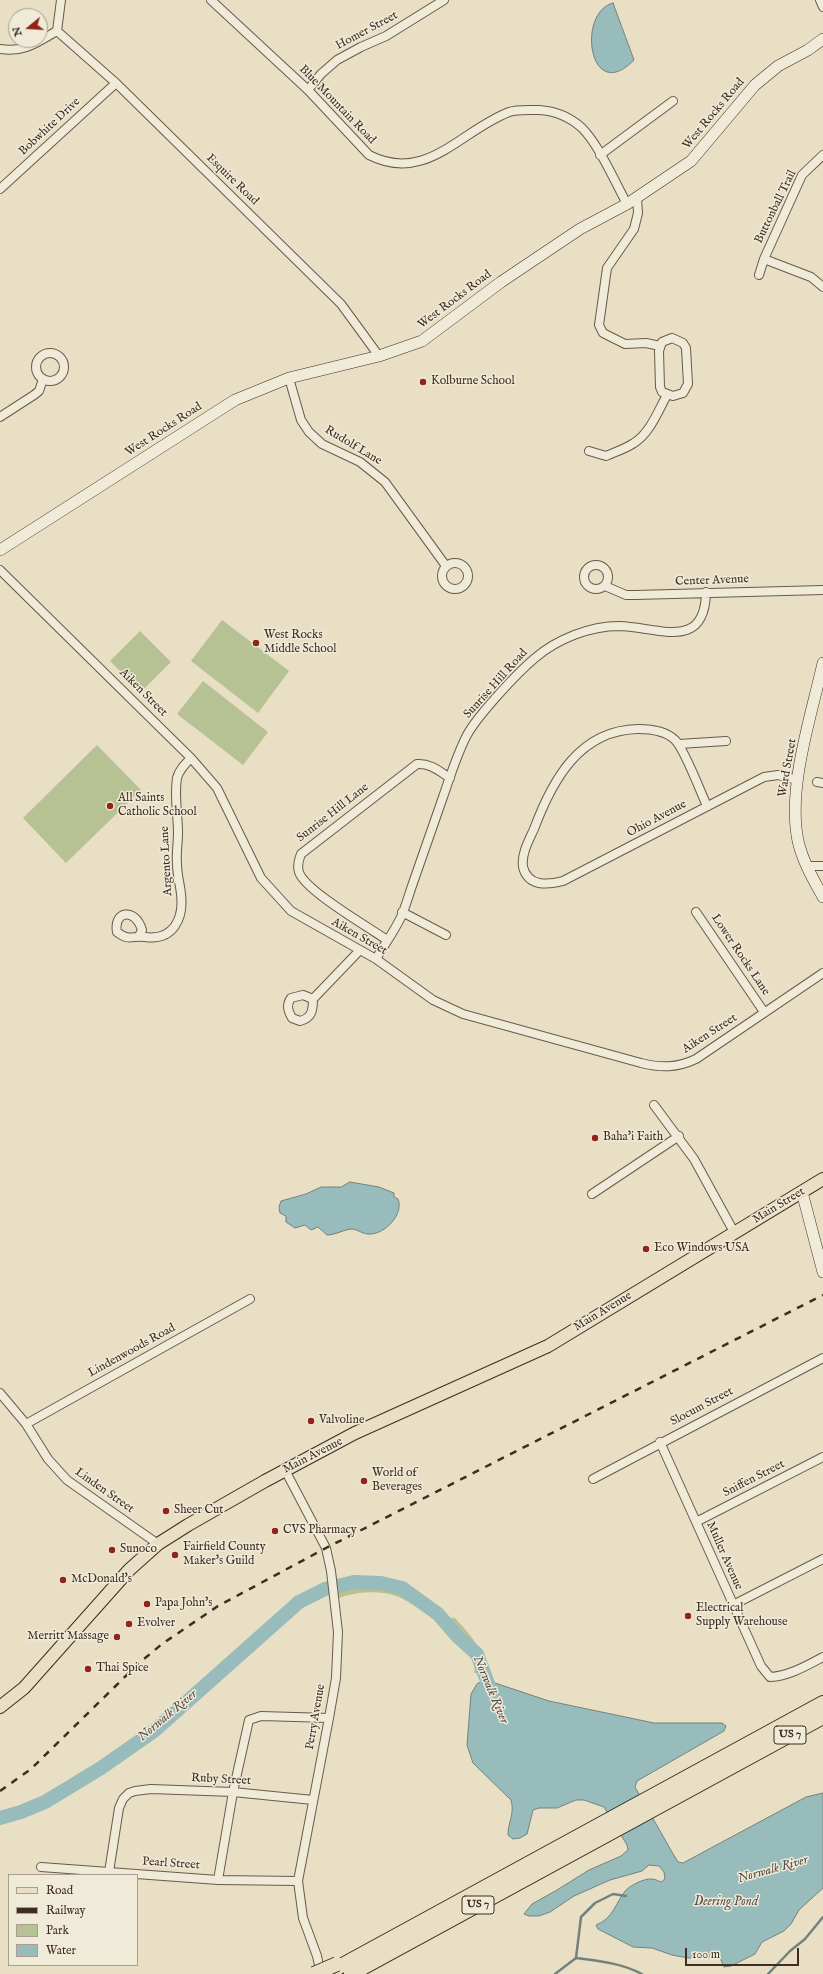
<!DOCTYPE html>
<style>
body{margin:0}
#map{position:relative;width:823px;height:1974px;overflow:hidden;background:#e8dfc5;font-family:"IM FELL English",serif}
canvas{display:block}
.legend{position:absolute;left:8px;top:1874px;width:130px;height:92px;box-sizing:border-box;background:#f0ead9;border:1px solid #a99e8f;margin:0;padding:5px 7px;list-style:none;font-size:12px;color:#3f2d20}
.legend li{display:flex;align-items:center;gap:8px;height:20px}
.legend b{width:20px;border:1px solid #a99e8f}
.north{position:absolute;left:8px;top:8px;width:40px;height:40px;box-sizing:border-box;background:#f0ead9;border:1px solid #a99e8f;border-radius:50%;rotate:252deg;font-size:11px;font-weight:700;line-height:16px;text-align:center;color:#3f2d20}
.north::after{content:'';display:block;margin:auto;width:14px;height:18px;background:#8f2418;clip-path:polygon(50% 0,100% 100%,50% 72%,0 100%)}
.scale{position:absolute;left:685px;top:1948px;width:114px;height:18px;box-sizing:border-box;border:2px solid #3f2d20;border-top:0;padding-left:5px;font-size:12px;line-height:14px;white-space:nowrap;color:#3f2d20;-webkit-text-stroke:3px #f0ead9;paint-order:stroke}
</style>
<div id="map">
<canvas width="823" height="1974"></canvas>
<ul class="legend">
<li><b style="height:5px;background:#e8dfc5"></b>Road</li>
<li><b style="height:5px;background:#3f2d20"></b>Railway</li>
<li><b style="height:11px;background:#b6c194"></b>Park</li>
<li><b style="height:11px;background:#98bbbb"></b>Water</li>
</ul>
<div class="north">N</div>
<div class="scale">100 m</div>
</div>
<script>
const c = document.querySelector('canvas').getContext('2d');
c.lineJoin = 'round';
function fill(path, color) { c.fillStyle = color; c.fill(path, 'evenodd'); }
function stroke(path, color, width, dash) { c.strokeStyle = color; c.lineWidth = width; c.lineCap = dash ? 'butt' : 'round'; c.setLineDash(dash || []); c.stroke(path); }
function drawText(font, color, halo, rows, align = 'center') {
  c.font = font + ' "IM FELL English",serif'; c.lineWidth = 3; c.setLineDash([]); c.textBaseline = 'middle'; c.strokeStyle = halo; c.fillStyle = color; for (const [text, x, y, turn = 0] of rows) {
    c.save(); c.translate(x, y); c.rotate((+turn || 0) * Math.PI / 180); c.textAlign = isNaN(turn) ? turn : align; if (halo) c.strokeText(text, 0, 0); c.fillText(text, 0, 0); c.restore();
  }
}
fill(new Path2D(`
 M222,620L289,671L258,713L191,661Z
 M140,631L171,662L141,692L110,661Z
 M203,681L268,732L243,765L177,714Z
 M97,745L141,790L66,863L23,818Z
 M373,1585L401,1591L444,1617L455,1618C469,1634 487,1650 481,1673H474C479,1653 465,1639 452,1625L442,1624L437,1621C425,1613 412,1603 399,1597C378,1589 351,1592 332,1601L331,1594L343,1588Z`), '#b6c194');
const water = new Path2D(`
 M613,3L634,60C589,106 576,12 613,3Z
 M350,1182L379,1187L394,1193V1197L398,1199C404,1214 386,1233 371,1234C363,1235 358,1229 351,1229C343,1230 335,1235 327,1235L318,1227L311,1230L305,1225L295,1228L286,1222V1216L280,1213L279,1207L281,1201L306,1194L321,1187H341Z
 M486,1680L549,1701L654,1723H722L726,1726L724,1731L637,1781L635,1787L672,1852L678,1862L683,1863L806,1797L823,1793V1888L799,1910L791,1924L784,1931L762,1942L755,1954L731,1966L724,1967L720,1958L716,1957L688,1958L672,1955L652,1948L633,1947L598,1929L596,1925C613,1919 616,1902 626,1890C631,1885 645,1878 652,1879C655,1879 658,1881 661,1882L665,1879L664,1872L659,1866L649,1865L642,1871L610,1880L574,1896L550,1912L539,1916H529L524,1914L532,1904L557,1890L589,1870L621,1856L628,1850L627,1845L604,1807L584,1800H576L557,1808H539L533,1810L527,1834L520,1838L513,1839L508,1835C508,1822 515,1813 511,1800L473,1763L467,1745L471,1694L477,1684Z`);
fill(water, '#98bbbb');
stroke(water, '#74827d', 1);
stroke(new Path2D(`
 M576,1958L581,1917L595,1903L613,1894L626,1896
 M555,1974L576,1958C599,1961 621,1963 642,1974
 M768,1974L790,1951L805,1939L823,1917`), '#74827d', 2.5);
stroke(new Path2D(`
 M0,1818L21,1812L45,1802L101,1768L154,1731L299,1602L325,1589L354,1582L381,1583L402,1588L438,1614L457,1636L477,1654L493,1697`), '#98bbbb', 14);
const street = new Path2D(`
 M211,0L308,90L369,155C426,184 460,131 509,112C517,109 529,110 539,110C555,111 570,117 582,128C599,145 615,182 627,204
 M820,0L823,7
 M57,31L116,83L341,304L379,356
 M57,31L61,0
 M0,49C25,53 37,42 57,31
 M308,90L321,74L337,60L361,47L386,36L444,0
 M600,155L673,101
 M0,189L116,83
 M637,198L638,213L634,229L607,268L599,325L603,333L625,344L646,343L660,346
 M764,259L811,277L823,287
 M759,275L764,259L802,175L823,155
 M672,338L683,343L686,348L688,384L683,393L673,396L662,392L660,387L659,351L662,342Z
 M36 367a14 14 0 1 1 28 0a14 14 0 1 1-28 0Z
 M289,378L301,420L309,432L322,444L360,462L385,482L446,566
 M0,417L34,395L39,391L43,379
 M589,451L606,456C615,452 625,449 634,443C650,433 658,411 667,395
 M442 576a13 13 0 1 1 26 0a13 13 0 1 1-26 0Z
 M584 577a12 12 0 1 1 24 0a12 12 0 1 1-24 0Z
 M0,570L191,758L217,788L261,878L291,911L376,959L433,1000L463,1014L641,1063C661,1068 677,1068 696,1059L823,973
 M605,586L626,595H635L823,590
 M679,744L726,741
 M817,782L823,783
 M707,806C701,793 684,748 675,740C666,731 651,729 638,729C579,730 552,781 534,829C529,840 521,854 523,867C528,887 548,885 563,881L764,777L778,775L798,780
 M806,866H823
 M402,912L446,935
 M696,912L764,1012
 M139,936L142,930C135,907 113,911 117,932C130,942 132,935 145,937C173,941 184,919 181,894C180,884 177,874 177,864C176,854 178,843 178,833C178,815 174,796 177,778C179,770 185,764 191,758
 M387,940C370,928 304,890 299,872C297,866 299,859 301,854L417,764C430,763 439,771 450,778
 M376,959C384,945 394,932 401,917C406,906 409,894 413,883C423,854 433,826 443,797C450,777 457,754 467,735C478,715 517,673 535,658C557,639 590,626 619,626C658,627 705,652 706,592
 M313,999C313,1010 312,1018 300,1021L292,1018C288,1011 286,1005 291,998L303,995L313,999L360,950
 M654,1105L694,1159L734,1232
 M592,1194L679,1136
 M0,1393L26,1424L48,1459L67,1480L158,1544
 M26,1424L250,1299
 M660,1442L761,1666L770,1677C789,1676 806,1666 823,1657
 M285,1470L326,1548L331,1571L338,1632L336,1678L329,1718L298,1881L303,1918L317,1956L321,1974
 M593,1479L823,1358
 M696,1522L823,1457
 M733,1605L823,1559
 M41,1867L218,1880L298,1881
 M109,1872L119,1808L123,1799L129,1793L135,1791L151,1789L233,1792L313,1800
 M218,1880L233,1792L249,1720L261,1716L329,1718`);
const secondary = new Path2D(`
 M0,550L235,400L289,378L379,356L422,341L501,282L580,229L627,204L691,161L755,85L778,66L808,50L823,39
 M823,663C811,717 787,788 798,841C803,862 813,879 823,897
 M802,1192L823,1272`);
const primary = new Path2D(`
 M0,1707L24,1688L129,1570L158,1544L188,1525L265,1481L355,1433L548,1346L823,1179`);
const highway = new Path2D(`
 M328,1973L823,1703
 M351,1974L823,1717`);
stroke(street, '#695a49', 10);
stroke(secondary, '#3f2d20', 12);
stroke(primary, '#3f2d20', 14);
stroke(highway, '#3f2d20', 16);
stroke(street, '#f0ead9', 8);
stroke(secondary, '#f0ead9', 11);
stroke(primary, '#e8dfc5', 12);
stroke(highway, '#e8dfc5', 14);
stroke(new Path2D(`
 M0,1791L31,1769L138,1664L162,1644L218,1606L326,1548L823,1295`), '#3f2d20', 2.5, [7, 7]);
const highwayBridge = new Path2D(`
 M314,1974L337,1964`);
stroke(highwayBridge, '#3f2d20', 16, []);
stroke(highwayBridge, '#e8dfc5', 14);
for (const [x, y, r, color] of [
 [423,382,4,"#8f2418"],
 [256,643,4,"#8f2418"],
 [110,806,4,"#8f2418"],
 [595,1138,4,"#8f2418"],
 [646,1249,4,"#8f2418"],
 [311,1421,4,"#8f2418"],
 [364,1481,4,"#8f2418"],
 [166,1511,4,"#8f2418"],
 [275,1531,4,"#8f2418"],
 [112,1550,4,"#8f2418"],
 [175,1555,4,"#8f2418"],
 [63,1580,4,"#8f2418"],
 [147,1604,4,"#8f2418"],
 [688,1616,4,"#8f2418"],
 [129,1624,4,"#8f2418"],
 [117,1637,4,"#8f2418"],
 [88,1669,4,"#8f2418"]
]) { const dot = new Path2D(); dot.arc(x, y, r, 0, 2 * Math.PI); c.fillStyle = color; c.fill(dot); stroke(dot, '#f0ead9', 1.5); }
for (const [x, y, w] of [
 [790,1735,32],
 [478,1905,32]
]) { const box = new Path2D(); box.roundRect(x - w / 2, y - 9, w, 18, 3); c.fillStyle = '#f0ead9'; c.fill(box); stroke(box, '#3f2d20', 1); }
drawText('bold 11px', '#3f2d20', null, [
 ["US 7",790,1735],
 ["US 7",478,1905]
]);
drawText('12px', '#3f2d20', '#f0ead9', [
 ["Homer Street",367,31,-28],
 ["Blue Mountain Road",337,105,46],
 ["West Rocks Road",714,114,-50],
 ["Bobwhite Drive",50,127,-43],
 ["Esquire Road",232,180,44],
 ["Buttonball Trail",776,207,-64],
 ["West Rocks Road",455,300,-37],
 ["West Rocks Road",164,430,-33],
 ["Rudolf Lane",353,446,31],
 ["Center Avenue",712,581,-2],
 ["Sunrise Hill Road",496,684,-48],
 ["Aiken Street",143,693,45],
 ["Ward Street",788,768,-80],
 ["Sunrise Hill Lane",333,813,-38],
 ["Ohio Avenue",657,819,-28],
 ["Argento Lane",167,861,-93],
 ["Aiken Street",359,937,30],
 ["Lower Rocks Lane",740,955,56],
 ["Aiken Street",710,1034,-33],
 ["Main Street",779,1206,-31],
 ["Main Avenue",603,1312,-31],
 ["Lindenwoods Road",132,1351,-29],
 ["Slocum Street",702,1407,-28],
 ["Main Avenue",313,1456,-27],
 ["Sniffen Street",754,1479,-27],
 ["Linden Street",104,1491,35],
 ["Muller Avenue",724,1556,66],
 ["Perry Avenue",316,1717,-80],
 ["Ruby Street",221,1780,3],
 ["Pearl Street",171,1864,4]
]);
drawText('12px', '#3f2d20', '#f0ead9', [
 ["Kolburne School",431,382],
 ["West Rocks",264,636],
 ["Middle School",264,650],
 ["All Saints",118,799],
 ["Catholic School",118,813],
 ["Baha'i Faith",603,1138],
 ["Eco Windows USA",654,1249],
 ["Valvoline",319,1421],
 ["World of",372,1474],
 ["Beverages",372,1488],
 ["Sheer Cut",174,1511],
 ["CVS Pharmacy",283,1531],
 ["Fairfield County",183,1548],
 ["Maker's Guild",183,1562],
 ["Sunoco",120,1550],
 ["McDonald's",71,1580],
 ["Papa John's",155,1604],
 ["Electrical",696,1609],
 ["Supply Warehouse",696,1623],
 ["Evolver",137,1624],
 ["Merritt Massage",109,1637,"right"],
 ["Thai Spice",96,1669]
], 'left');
drawText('italic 13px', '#555047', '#f0ead9', [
 ["Norwalk River",490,1690,67],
 ["Norwalk River",168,1716,-40],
 ["Norwalk River",773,1870,-16],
 ["Deering Pond",726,1902]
]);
</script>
